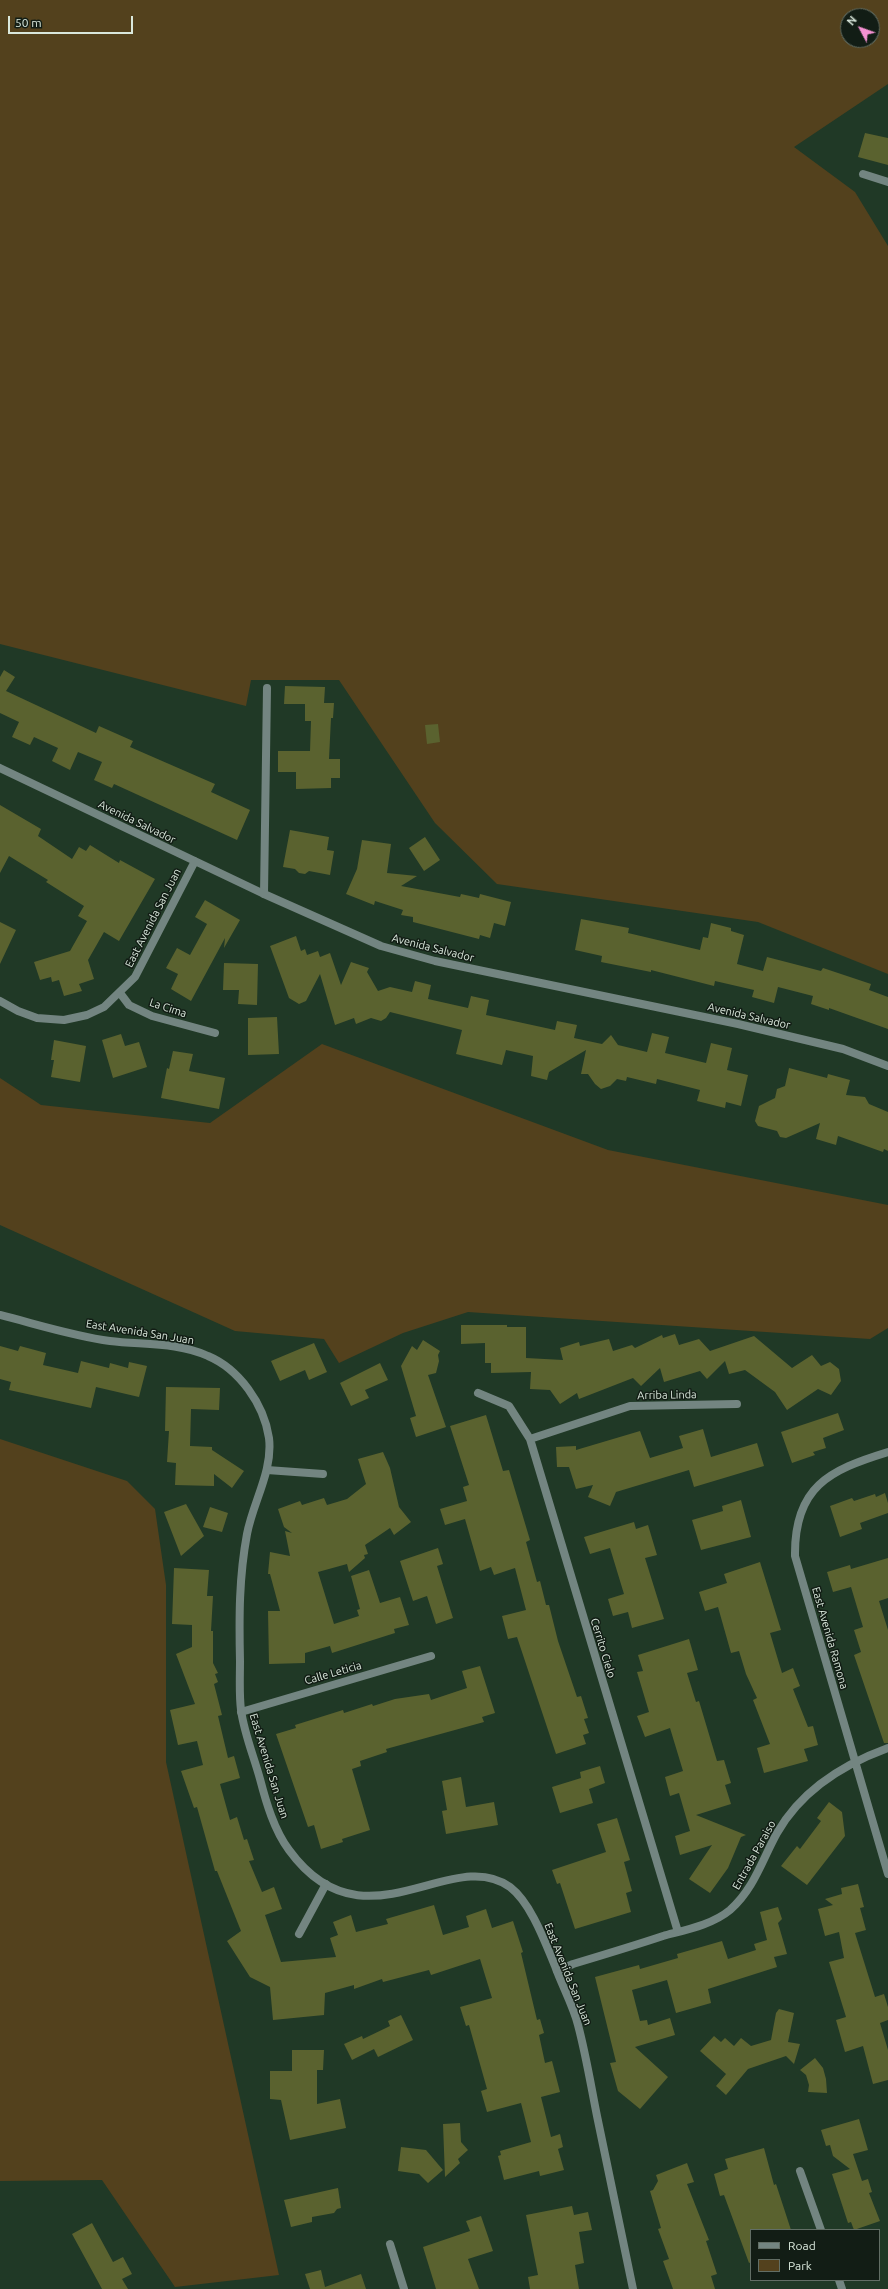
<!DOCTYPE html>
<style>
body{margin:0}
#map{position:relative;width:888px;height:2289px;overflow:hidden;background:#203926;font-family:Ubuntu,sans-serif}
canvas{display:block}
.legend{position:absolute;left:750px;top:2229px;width:130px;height:52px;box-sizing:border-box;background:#121d15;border:1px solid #626e65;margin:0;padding:5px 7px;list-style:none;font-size:12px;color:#dae8dc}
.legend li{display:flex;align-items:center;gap:8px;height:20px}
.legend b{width:20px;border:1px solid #626e65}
.north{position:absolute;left:840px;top:8px;width:40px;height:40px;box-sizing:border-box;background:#121d15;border:1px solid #626e65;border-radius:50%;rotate:311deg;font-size:11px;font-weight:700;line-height:16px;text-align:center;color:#dae8dc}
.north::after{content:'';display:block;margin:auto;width:14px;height:18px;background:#f591d2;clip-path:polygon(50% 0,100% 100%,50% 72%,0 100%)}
.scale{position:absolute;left:8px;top:16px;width:125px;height:18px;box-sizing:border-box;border:2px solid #dae8dc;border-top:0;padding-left:5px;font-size:12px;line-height:14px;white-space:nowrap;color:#dae8dc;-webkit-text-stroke:3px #121d15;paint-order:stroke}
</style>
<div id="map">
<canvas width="888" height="2289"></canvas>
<ul class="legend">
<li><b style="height:5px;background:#738581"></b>Road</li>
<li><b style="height:11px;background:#53411d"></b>Park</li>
</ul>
<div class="north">N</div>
<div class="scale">50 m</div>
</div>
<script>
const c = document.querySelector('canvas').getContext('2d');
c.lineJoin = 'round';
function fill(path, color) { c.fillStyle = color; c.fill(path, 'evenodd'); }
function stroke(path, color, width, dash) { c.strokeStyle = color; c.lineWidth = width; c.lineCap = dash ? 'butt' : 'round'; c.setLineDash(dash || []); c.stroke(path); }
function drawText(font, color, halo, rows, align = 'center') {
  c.font = font + ' Ubuntu,sans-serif'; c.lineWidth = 3; c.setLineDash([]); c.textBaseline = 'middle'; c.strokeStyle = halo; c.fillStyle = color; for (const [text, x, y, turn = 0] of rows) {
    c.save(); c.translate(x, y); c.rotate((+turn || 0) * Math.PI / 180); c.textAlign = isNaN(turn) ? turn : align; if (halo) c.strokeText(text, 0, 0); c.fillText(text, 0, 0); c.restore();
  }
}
fill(new Path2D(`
 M0,0H888V84L794,147L855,192L888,246V974L758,922L497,884L435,823L339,680H251L246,706L0,644ZM848,16H872V40H848Z
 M322,1044L608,1150L888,1205V1328L870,1339L468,1312L403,1333L339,1363L324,1339L235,1331L0,1225V1078L41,1105L210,1123Z
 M0,1439L127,1481L155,1509L166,1585V1762L279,2275L175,2287L102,2180L0,2181Z`), '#53411d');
fill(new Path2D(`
 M865,133L888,138V165L858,157Z
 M4,670L15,677L6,691L96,733L99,726L133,741L130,747L215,784L211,792L250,810L237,840L114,784L112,788L94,780L102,762L78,752L70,770L52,761L58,748L34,737L30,745L12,737L19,722L0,713V677Z
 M285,686L325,687L324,703H334L333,718H331L329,759H340V778H331V788L296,789V772H278V751H310L311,721H305V704H284Z
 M438,724L440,742L427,744L425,725Z
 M0,805L41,829L38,836L72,859L79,847L86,851L90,845L119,863L120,860L155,879L119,941L104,932L88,960L94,979L79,984L82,991L64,996L59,980L52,982L51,977L40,980L34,962L70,951L87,921L78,916L84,906L46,882L48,880L9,856L0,873Z
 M290,830L329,837L327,850L334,851L330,875L309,871L305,874L299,873L295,869L283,867Z
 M425,837L440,860L424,871L409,848Z
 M362,840L391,844L387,873L417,876L401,886L460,897L461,894L479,898L480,894L511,902L505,926L494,923L490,938L480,935L479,939L413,922V917L401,915L403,910L375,901L374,905L346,894L357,869Z
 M205,900L240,920L224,948L225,938L191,1001L171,989L178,974L166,968L177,948L190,955L207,924L195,917Z
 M581,919L629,928L628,933L700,950L703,937L708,938L711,923L731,928V931L744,935L737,964L763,971L767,957L821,971L823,968L871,984L869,990L888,997V1029L829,1008V1010L811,1004L813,996L778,987L774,1003L752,997L754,990L715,981L714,986L651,970V972L601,962L602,956L575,950Z
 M0,922L16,930L0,964Z
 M296,936L301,951L305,949L307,955L318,951L320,957L330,953L341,985L351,962L369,968L367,972L378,991L390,987L412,992L415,981L431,985L428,999L468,1008L471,996L489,1000L486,1015L555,1030L557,1021L577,1025L574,1038L602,1044L611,1035L618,1045L647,1052L652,1033L669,1037L665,1053L706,1063L711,1043L732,1048L727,1070L748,1075L741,1106L726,1102L725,1108L697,1101L700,1090L657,1079L656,1084L627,1077L626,1081L617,1079L610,1086L601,1089L595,1084L588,1074H581L586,1050L549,1072L547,1080L531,1076L533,1056L506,1050L502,1065L456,1054L462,1030L390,1012L386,1018L381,1021L371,1018L356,1024L354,1018L335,1025L320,974L306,1001L299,1004L289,998L270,946Z
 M224,963L258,964L257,1005L238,1004L239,990H223Z
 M277,1017L279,1054L248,1055V1018Z
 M121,1034L125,1046L139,1042L147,1067L113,1078L102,1040Z
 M54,1040L86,1046L80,1082L51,1077L54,1060H51Z
 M173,1051L193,1054L189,1071L225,1078L219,1109L161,1098L167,1068L169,1069Z
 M789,1068L827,1078L828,1074L850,1080L846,1095L865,1097L869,1104L888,1112V1151L884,1149L883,1152L838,1136L836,1145L816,1139L820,1123L786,1138L780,1137L777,1131L758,1126L755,1121L759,1106L775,1098L777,1089L785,1086Z
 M461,1325H507V1327H526V1358L563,1360L560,1348L579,1342L580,1346L609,1339L613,1351L632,1345L635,1348L662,1335L663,1338L675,1334L679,1345L699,1339L710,1351L754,1336L792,1368L812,1355L821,1366L830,1362L839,1369L841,1381L831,1395L818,1389L787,1410L775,1392L745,1370L729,1374L725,1361L707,1379L700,1371L664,1382L660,1368L641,1386L633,1378L579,1399L577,1393L560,1404L550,1390L530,1389L531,1372L491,1373V1363H485V1343L461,1344Z
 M423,1340L440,1351L438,1355L439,1361L436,1373L428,1375L446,1427L416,1437L410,1418L416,1416L401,1366L412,1346L417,1350Z
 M314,1343L327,1372L309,1380L305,1370L280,1381L271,1361Z
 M0,1346L18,1351L20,1346L46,1353L43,1365L78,1373L81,1361L109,1368L110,1363L128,1368L129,1362L147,1366L139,1397L96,1387L91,1408L9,1390L11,1382L0,1379Z
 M380,1363L388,1380L365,1390L369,1398L351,1406L340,1383Z
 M166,1387L220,1388L219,1410L191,1409L190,1446L212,1447V1450L244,1471L232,1488L214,1474V1486L175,1485L176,1463L167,1462L169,1431H165Z
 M838,1413L844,1430L823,1438L826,1448L813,1452L815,1455L792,1463L781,1432Z
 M486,1415L503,1471L509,1470L530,1540L526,1542L537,1582L540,1581L546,1605H549L558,1641L577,1697L581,1696L588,1718L584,1719L589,1733L583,1735L586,1744L556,1754L517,1637L508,1639L502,1616L526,1610L515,1568L494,1575L491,1567L480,1571L465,1519L445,1525L440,1509L467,1501L463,1487L469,1485L450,1426Z
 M703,1429L711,1457L757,1443L764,1466L694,1487L689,1470L616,1492L610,1506L588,1497L593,1485L576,1489L569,1467H557L556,1447L576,1446V1450L640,1431L650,1458L683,1448L679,1436Z
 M383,1452L390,1468L399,1507L411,1522L394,1535L390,1528L365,1545L368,1554L364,1555L365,1558L349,1572L347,1564L318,1572L334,1624L359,1616L357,1610L360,1609L351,1576L369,1570L380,1603L400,1597L409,1625L394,1629L395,1633L332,1653L330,1646L305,1653V1663L269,1664L268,1611H280L270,1574H268L270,1552L290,1556L285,1531L292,1533L284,1527L278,1509L300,1501L302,1505L324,1498L327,1505L347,1499L366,1484L358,1459Z
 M885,1493L888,1503V1513L860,1523L862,1529L840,1537L830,1506L852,1498L854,1501L875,1494L876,1497Z
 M741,1500L751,1537L701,1550L692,1520L723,1511L722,1506Z
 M186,1504L204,1536L181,1556L164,1512Z
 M210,1507L228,1513L222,1532L203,1527Z
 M634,1522L636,1529L648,1525L657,1555L645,1558L664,1619L632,1628L628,1612L613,1616L608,1599L624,1594L610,1548L590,1554L584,1537Z
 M438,1548L443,1564L437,1566L453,1618L436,1624L427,1596L413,1601L400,1561Z
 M888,1558V1598L879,1601L888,1630V1743H884L854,1655L861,1652L854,1630L863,1627L851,1587L833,1592L827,1572L850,1565L851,1569Z
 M760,1562L781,1630L770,1633L782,1673L793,1668L800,1686L793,1689L808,1727L813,1726L818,1745L804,1749L808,1761L764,1773L757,1748L770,1744L753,1700L757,1698L746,1674L739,1651L731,1653L718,1607L705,1611L699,1592L727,1583L724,1574Z
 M174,1568L209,1570L207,1596H213L211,1631H213V1663L218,1673L215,1674L218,1682L214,1684L222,1715L218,1716L228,1758L234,1756L240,1778L220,1784L230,1820L237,1817L244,1840L247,1839L254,1860L249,1861L262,1892L274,1887L282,1909L265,1915L281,1962L336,1957L330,1938L338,1935L333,1922L351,1915L356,1932L388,1924L386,1919L434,1905L443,1935L469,1927L466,1916L486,1909L492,1928L513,1921L523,1952L521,1953L537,2020L540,2019L544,2033L539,2035L545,2063L552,2061L560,2092L541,2097L551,2137L560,2134L563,2147L558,2149L564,2170L540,2176L539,2171L504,2180L498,2156L501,2155L500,2151L531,2142L521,2103L487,2112L481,2091L487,2089L469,2025L466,2026L460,2007L492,1998L480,1959L431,1975L429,1970L383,1982L382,1979L354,1989V1985L325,1993L324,2015L273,2020L270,1987L250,1977L227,1941L241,1931L217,1871H215L197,1807L194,1808L181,1771L203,1765L197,1741L178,1745L170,1710L195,1704L176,1654L192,1647V1625L172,1624Z
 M689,1639L698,1670L687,1673L696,1702L699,1701L717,1761L724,1760L731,1783L725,1785L731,1804L696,1815L746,1835L741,1837L728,1868L710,1893L689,1879L712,1845L680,1855L675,1836L690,1831L679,1793L670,1796L665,1777L683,1771L670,1728L645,1737L637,1716L649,1712L637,1672L643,1671L638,1655Z
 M480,1666L495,1713L482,1717L484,1722L386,1749L387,1752L360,1761L361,1766L352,1769L370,1830L342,1839L343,1842L321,1849L314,1825L308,1827L276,1734L296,1728L295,1725L343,1710L344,1713L372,1704L373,1706L395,1699L429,1694L431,1700L467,1688L462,1671Z
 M600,1766L605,1783L589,1789L593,1803L560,1813L552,1787L581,1778L580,1772Z
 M461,1777L466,1807L494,1802L498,1825L446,1834L442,1811L447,1810L442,1781Z
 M829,1802L842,1812L845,1836L807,1885L781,1866L797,1846L800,1849L821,1821L817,1818Z
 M617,1818L630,1860L624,1862L632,1891L626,1893L631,1912L575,1929L560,1883L557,1884L552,1870L606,1852L597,1824Z
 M858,1884L864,1907L860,1908L866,1930L855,1933L875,1997L884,1994L888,2007V2020L880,2023L888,2050V2080L873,2084L863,2046L845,2052L836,2020L846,2017L829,1962L844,1958L839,1932L825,1936L818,1909L833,1905L825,1899L842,1894L841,1888Z
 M778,1907L782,1919L778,1923L787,1954L774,1957L777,1967L708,1989L711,2003L676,2013L667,1980L632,1990L640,2021L647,2020L648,2025L670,2018L675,2035L635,2047L668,2077L640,2109L618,2091L610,2063L616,2062L595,1977L639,1965L640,1969L678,1958L677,1954L722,1941L728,1959L756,1950L754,1944L767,1940L760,1912Z
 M779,2009L794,2013L788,2042L800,2044L794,2064L786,2056L748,2069L726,2095L716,2086L726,2074L700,2051L714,2036L721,2042L725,2038L734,2046L741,2038L751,2046L771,2040L776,2013Z
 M401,2015L413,2040L378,2057L374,2049L352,2060L344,2044L362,2036L363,2039L390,2026L388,2021Z
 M292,2050H324L323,2070H317V2104L340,2099L346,2128L290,2140L281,2100L270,2099V2071H292Z
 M815,2058L823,2068L826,2079L827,2093L808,2092L809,2085L806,2075L800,2070Z
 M859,2119L868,2150L853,2154L862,2181L868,2179L872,2192L869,2193L880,2221L854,2230L851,2222L848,2223L832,2174L850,2169L833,2156L830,2145L826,2146L821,2130Z
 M460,2123L461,2142L468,2150L458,2159L460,2163L445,2177L443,2124Z
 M401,2147L426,2150L443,2170L428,2183L419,2174L398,2171Z
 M764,2148L774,2185L776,2184L791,2230H751V2262L749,2263L724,2195L720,2196L714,2174L728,2169L725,2159Z
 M687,2163L694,2182L687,2184L709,2240L706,2241L717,2274L711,2276L715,2289H673L663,2261L669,2259L658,2229L661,2228L650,2191L653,2190L658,2181L656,2175Z
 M338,2188L341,2208L337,2209L334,2213L312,2217V2222L291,2227L284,2200Z
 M572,2206L574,2215L588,2212L592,2230L579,2232L584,2263L575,2265L579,2289H530L528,2277L538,2275L526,2215Z
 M481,2216L493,2251L468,2259L479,2289H436L423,2247L470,2231L466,2221Z
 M92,2223L113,2262L123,2257L132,2274L122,2279L128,2289H102L72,2234Z
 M321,2270L325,2287L361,2274L366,2289H310L305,2274Z`), '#5a622f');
stroke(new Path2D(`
 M863,174L888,182
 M264,894L267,688`), '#738581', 8);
stroke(new Path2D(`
 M120,993L129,1005L152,1016L215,1033
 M478,1393L509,1406L530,1439L678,1932
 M530,1439L630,1406L737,1404
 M888,1452C829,1470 794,1487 795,1556L888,1874
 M267,1470L323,1474
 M241,1712L431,1656
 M299,1934L326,1884
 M557,1971L573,1964C603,1955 633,1946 663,1936C685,1930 712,1925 730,1910C754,1889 762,1860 777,1833C801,1791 844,1764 888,1748
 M800,2171L821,2230
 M390,2244L404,2289
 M839,2280L842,2289`), '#738581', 8);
stroke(new Path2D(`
 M0,768L264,894L381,946L435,961L738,1024L843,1049L888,1066
 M0,1001L18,1011L37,1018L64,1020L87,1015L104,1007L135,977L195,861
 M0,1315C36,1324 73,1336 110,1341C142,1345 178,1342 208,1356C239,1369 264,1404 269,1438C273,1471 253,1502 247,1534C239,1577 239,1617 240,1661C240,1677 239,1694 241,1710C244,1733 254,1757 260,1779C266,1802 274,1830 289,1850C364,1953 451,1844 510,1887C531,1903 545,1942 555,1966C562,1986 573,2005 578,2025C586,2055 591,2086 597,2116C609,2173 621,2231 633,2289`), '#738581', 8);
drawText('11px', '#dae8dc', '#121d15', [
 ["Avenida Salvador",137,822,26],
 ["East Avenida San Juan",153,918,-63],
 ["Avenida Salvador",433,948,14],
 ["La Cima",168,1008,18],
 ["Avenida Salvador",749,1016,13],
 ["East Avenida San Juan",140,1332,9],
 ["Arriba Linda",667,1395,-1],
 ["East Avenida Ramona",830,1638,74],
 ["Cerrito Cielo",603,1648,73],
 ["Calle Leticia",333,1673,-16],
 ["East Avenida San Juan",269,1766,73],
 ["Entrada Paraiso",754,1855,-61],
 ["East Avenida San Juan",568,1974,68]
]);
</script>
